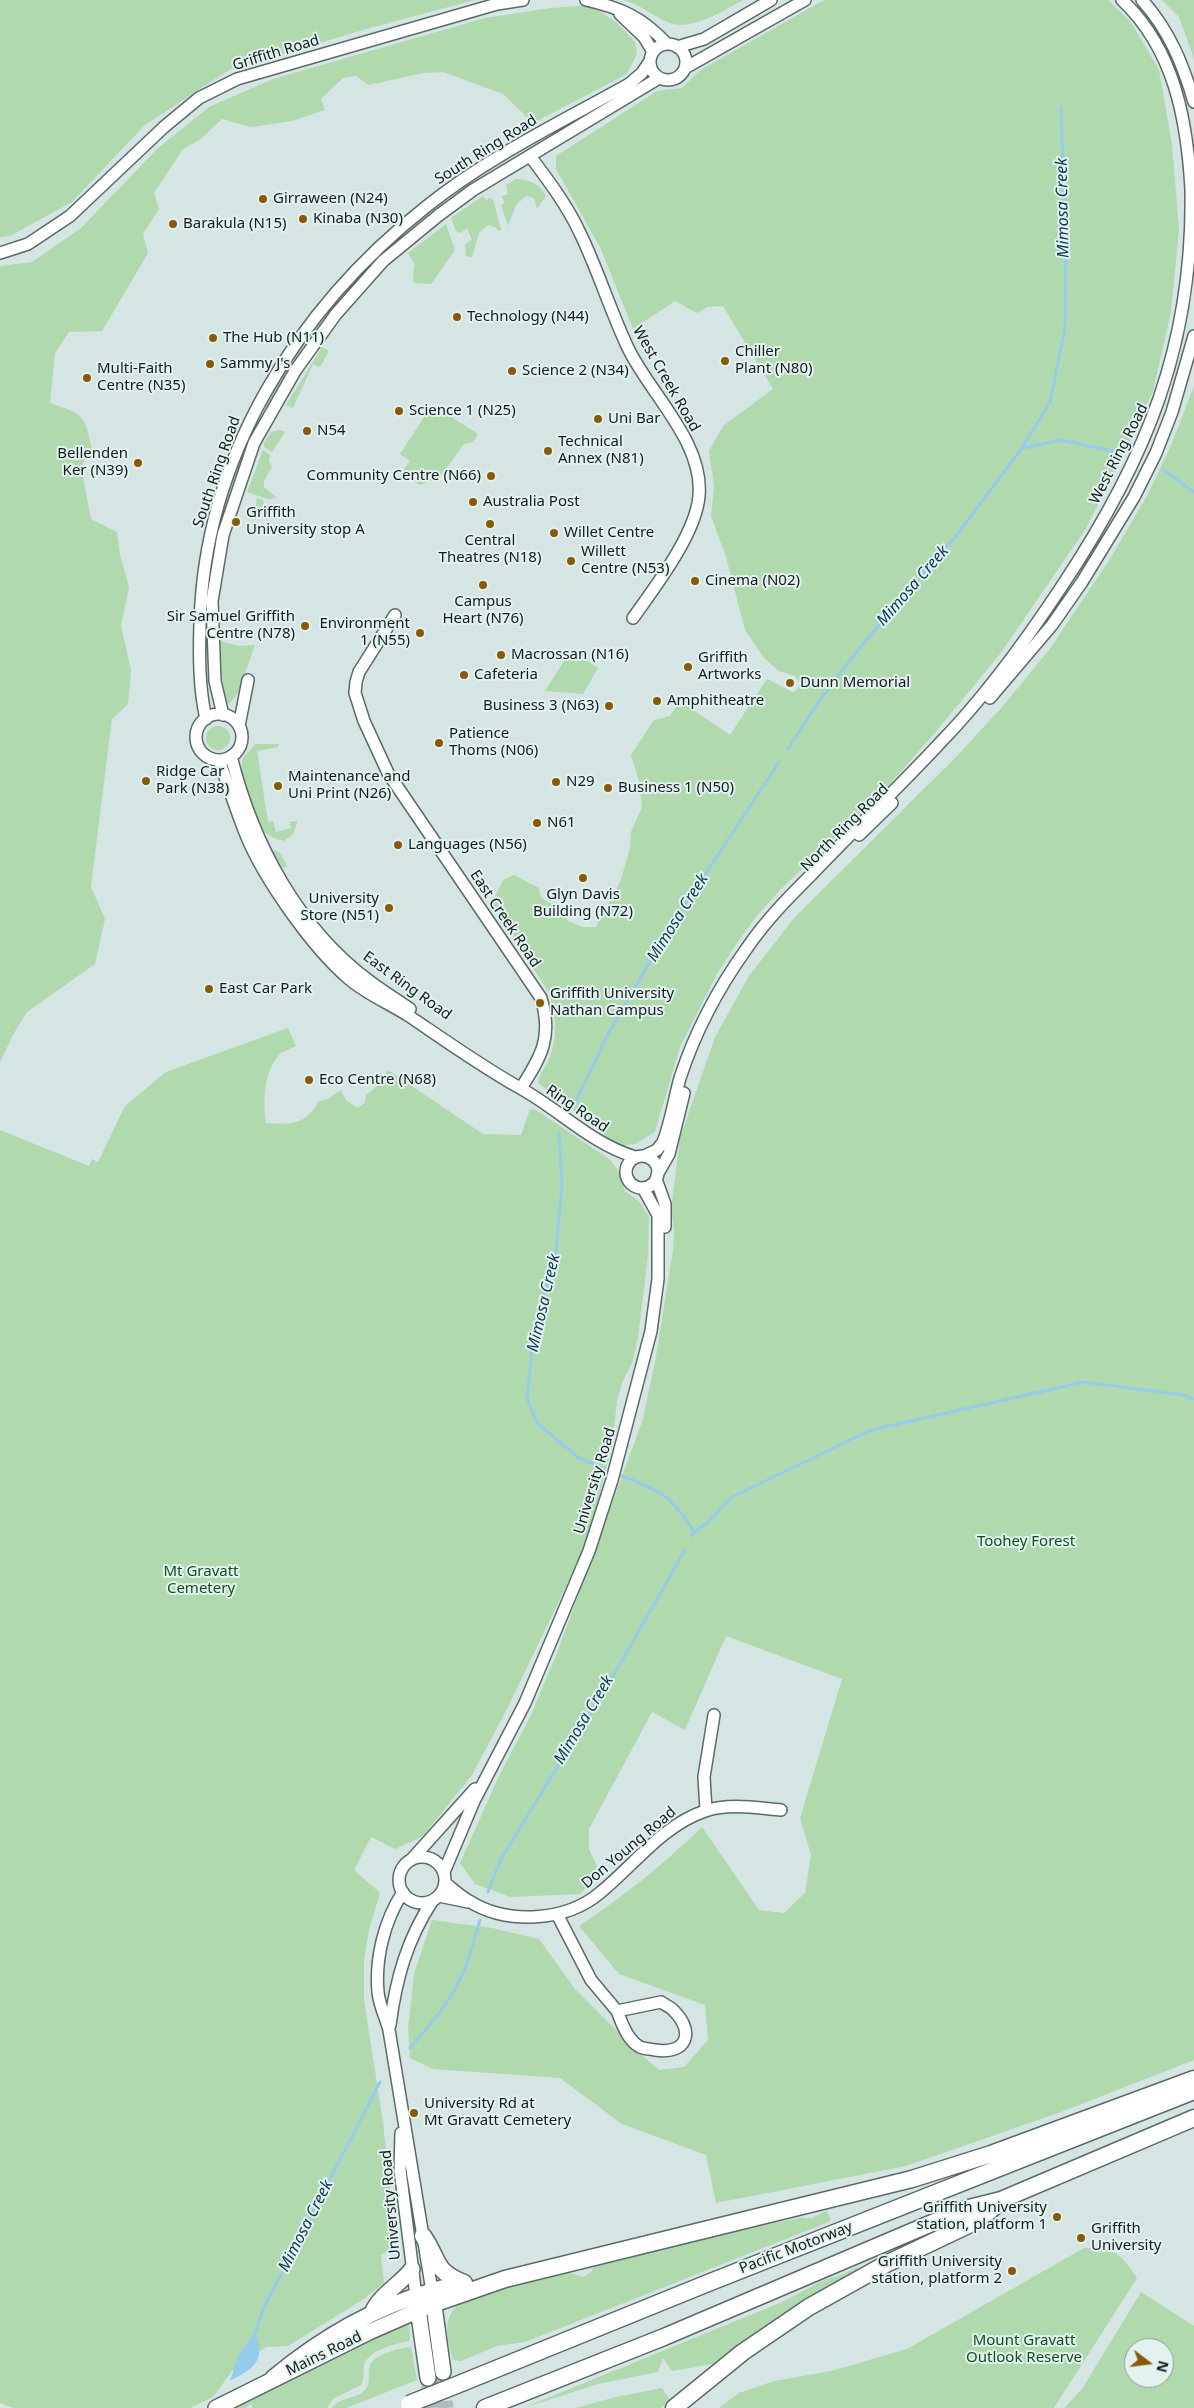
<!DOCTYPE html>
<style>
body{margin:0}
#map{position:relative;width:1194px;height:2408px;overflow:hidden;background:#d4e5e3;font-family:"Noto Sans",sans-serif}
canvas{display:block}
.north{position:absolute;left:1124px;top:2338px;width:50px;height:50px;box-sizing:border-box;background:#e1f2f0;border:1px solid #909c9b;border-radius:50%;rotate:105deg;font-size:14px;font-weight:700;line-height:20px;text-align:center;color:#161c1b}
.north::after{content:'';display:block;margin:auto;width:18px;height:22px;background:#8b5902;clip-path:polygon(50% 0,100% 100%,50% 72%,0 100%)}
</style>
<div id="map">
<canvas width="1194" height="2408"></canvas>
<div class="north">N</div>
</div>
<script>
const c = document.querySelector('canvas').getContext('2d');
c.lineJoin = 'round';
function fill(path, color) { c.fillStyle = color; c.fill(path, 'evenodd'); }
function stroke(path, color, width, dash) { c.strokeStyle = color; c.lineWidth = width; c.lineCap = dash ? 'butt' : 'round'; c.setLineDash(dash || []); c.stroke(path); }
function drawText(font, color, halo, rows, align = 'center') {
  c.font = font + ' "Noto Sans",sans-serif'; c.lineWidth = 4; c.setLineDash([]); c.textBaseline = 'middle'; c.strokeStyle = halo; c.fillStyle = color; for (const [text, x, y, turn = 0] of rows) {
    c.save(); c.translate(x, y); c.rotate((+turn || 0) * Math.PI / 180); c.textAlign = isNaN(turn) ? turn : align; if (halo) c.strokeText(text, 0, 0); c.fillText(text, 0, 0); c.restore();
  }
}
fill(new Path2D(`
 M0,0H475L373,27L229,70L145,125L72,202L10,236L0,237Z
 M624,0H743C726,10 694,29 673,24C658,20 642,5 624,0Z
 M824,0H1108L1130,21L1159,70L1172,145L1179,229L1171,312L1153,391L1127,448L1085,530L1000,654L933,735L883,792L781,889L755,918L735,946L717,974L680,1047L655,1132L635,1144L619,1146L538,1083C539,1073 547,1066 550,1057C558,1035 556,1013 548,991L491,904L503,880L514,875L539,888L541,898L560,909L568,921L583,927H596L620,882L630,848L631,832L642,807L639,781L631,755L654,720L670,716L680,701L730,735L767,679L792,692L797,690L800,683L795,676L779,671L764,658L745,630L726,557L711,516L714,486L709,451L723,426L773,389L723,306L707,307L697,313L675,301L633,329L601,249L556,169V156L657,91L682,88L699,71Z
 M1162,0H1194V59L1179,17Z
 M592,5L618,24L635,42L637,54L627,74L533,123L503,94L443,72L423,73L369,85L356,76L343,78L321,99L325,110L292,121L250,127L222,119L201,139L183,149L154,193L159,209L143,234L148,253L102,331L69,332L55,353L50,403C84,415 84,413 92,449L81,466L91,519L117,532L120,555L129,587L121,626L131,670L128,704L112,719L91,887L105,919L95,964L27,1012L14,1033L0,1062V266L32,262L81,228L157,149L209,107L273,79L485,18L551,8Z
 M516,179C529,179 540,184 546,196L537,209L534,198L526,196L516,205L508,226L501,205L504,203L502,196L508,194L506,185Z
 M483,196L487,201L488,198L493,199L501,230L499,231L495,227L488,225L479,233L472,257L466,256L465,244L472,240L467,228L460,233L456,231L451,218Z
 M446,224L455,250L431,284L414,283L413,274L415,265L408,253Z
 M363,272L364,274L269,408L265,407L284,371L329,307Z
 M322,347L329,351L320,367L313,364L293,408L286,405Z
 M1194,386V2060L1061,2112L906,2166L716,2203L706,2155L622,2124L560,2078L433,2069L410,2058L408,2029L414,1974L432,1920L492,1928L539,1939L575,1989L634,2048L659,2070L684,2067L708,2040L705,2005L619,1974L579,1926C624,1896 664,1864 702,1827L759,1910L784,1913L805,1893L811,1855L800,1818L842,1679L726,1636L685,1730L652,1712L589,1829V1849L600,1873L580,1894L510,1897L475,1884L460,1863L499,1776L531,1715L557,1653L643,1419L656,1357L673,1250L674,1230L671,1209L680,1138L715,1037L749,976L794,918L957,756L1002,707L1049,650L1110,559L1148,494L1172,443Z
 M445,413L478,434L473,442L464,444L443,473L438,478L420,485L401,473L410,461L400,454L426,414Z
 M252,428L257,431L210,598C199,552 235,473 252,428Z
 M280,430L285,432L272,452L264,447V443L271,432Z
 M263,450L270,455L269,461L272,467L264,481V487L277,498L268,499L247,492Z
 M257,498L263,500L264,503L256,512L251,535Z
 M221,641L238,646L255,645L238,693L229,704C221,694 221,655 221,641Z
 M571,650L598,668L583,694L545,691Z
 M206 738a12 12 0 1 1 24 0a12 12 0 1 1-24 0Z
 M255,744H279L278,747L257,751L268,822L273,821L276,832L291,828L289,822L298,821L293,834L284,841C277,839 269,837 264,831C254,820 239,777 242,762C243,753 252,751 255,744Z
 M270,848L280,853L287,866L285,868L278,865Z
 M288,1028L296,1046C291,1049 282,1051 279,1055C263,1073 263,1102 266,1123C290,1125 306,1125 319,1101L328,1099L341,1090L346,1100L357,1108L365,1103L366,1095L377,1086L388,1070L483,1134L521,1135L530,1109L536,1110L609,1159L618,1170L625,1191L639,1201L649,1217L648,1256L638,1338L632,1363L622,1383L617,1401L612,1446L587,1543L506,1711L472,1775L423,1836L395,1849L371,1837L354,1870L380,1893L369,1930L364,1961V2000L383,2122L396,2246L381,2255L384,2283L364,2299L288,2346L266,2347L232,2371L213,2397L190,2408H13L0,2403V1130L89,1166L92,1159L98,1162L125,1106L166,1072Z
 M826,2211L831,2219L829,2222L525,2342L497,2346L461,2361L453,2360C447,2337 440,2316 464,2300L562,2270L583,2277L592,2271L594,2264L611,2259L621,2260L627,2256L755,2227L800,2218H812Z
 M1084,2248C1115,2247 1120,2253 1137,2278L1054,2408H719L739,2393L774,2381L831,2371L907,2349Z
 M857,2267L859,2271L758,2332L713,2364L672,2371L663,2358L658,2372L598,2384L523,2408L782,2302L822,2281L843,2274Z
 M1141,2292L1194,2326V2408H1064L1082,2389ZM1134,2348H1164V2378H1134Z
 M409,2319L410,2341C397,2343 368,2350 364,2365C363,2372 365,2378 361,2385L333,2399L327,2408H252V2404L245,2408H233Z
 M411,2347L417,2380L346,2408H332C338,2398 354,2399 363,2392C372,2385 367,2375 370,2366C373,2354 400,2348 411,2347Z
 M662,2388L670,2400L661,2408H575L616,2397Z`), '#b0d9ae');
fill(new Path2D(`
 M255,2333C267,2362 252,2369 230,2381L238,2356Z`), '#97cbee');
stroke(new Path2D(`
 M1023,448L1061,440L1120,453
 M1164,470L1194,492
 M788,749L819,701L862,645L956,536L1022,448L1050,402L1065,328L1066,248L1061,108
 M573,1107L607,1036L664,937L779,762
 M559,1133L562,1185L556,1251L534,1332L527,1398L537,1423L579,1458L601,1467
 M622,1476C661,1491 672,1496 694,1532L692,1536
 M694,1532L707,1523L732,1497L871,1430L1084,1382L1183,1395L1194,1399
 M488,1892L501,1859L616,1671L685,1550
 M410,2048C431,2024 453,1999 465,1968C471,1953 475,1936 480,1920
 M254,2336L263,2309L380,2082`), '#97cbee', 3);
stroke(new Path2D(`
 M428,2378L431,2408
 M443,2378L446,2408`), '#aebdbb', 15, [15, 8]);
const minor = new Path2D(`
 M586,0C621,8 642,17 667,44
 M1142,0C1169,30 1183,64 1194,102
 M620,14L644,37L653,52
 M650 62a18 18 0 1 1 36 0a18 18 0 1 1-36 0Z
 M677,47L704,39L771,0
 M685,68L805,0
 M530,156C548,180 567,205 580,233C598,270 610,310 628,348C650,394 704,442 699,496C696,534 655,587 633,618
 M0,253L28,244L70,216L164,127L199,98L237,79L497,4L523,0
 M395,615L359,672L356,682L355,693L364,721L388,773L541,998C553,1037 541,1057 521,1088
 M990,698L1052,625L1082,582L1134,497L1156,453L1172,412L1194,336
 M196 737a23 23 0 1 1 46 0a23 23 0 1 1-46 0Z
 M223,715L215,681L212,601L223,535L254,443L295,371L336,314L383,261L439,215L473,190L659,78
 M206,719C199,688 199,656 200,624C204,456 298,308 427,206C488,157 561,122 629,84L642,73L650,61
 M239,726L248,680
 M231,756C253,844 298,929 372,983C384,992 397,1000 410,1009
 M219,760C228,785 236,810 246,835C264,879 312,947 348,978C366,994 389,1003 409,1016C446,1041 481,1066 520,1088C560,1110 590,1143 635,1157
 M859,835L892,803
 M644,1156L657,1150L663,1142C671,1122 674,1099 680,1078C695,1032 719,987 747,948C766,920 789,897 813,873C855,829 898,788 939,744C986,696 1025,642 1062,586C1146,460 1194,344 1191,189C1187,119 1174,49 1122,0
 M626 1172a16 16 0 1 1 32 0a16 16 0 1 1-32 0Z
 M657,1175L669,1154L684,1093
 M656,1179L665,1204V1227
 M706,1810L704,1777L714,1715
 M399 1880a23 23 0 1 1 46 0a23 23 0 1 1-46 0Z
 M412,1859L475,1789
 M444,1872L474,1801L525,1703L589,1551L612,1480L651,1331L658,1279V1215L643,1188
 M445,1883C453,1889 460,1896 469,1901C507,1925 566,1922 601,1892C634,1865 663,1825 705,1811C729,1803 757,1808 781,1810
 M403,1892C384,1921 375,1959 378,1992C379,2005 386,2018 389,2030L432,2291
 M439,1896L468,1902
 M557,1914L591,1980L617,2011L661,2002C665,2005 671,2007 674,2011C695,2032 687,2055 655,2050C651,2049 644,2049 640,2047C627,2040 622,2023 617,2011
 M390,2025C396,1979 407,1939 433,1900
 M401,2133L400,2170L416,2296`);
const major = new Path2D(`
 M417,2302L428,2378
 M372,2313C379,2295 400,2285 412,2269
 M273,2378C321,2338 372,2308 432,2291L443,2372
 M216,2408L369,2332L433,2304`);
const highway = new Path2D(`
 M423,2236C440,2260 432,2270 464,2283
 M432,2291L460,2284
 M433,2304L505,2279L912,2179L991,2154L1194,2079
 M464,2382L708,2283L1194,2091
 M485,2408L664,2337L965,2209L1001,2200L1194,2118
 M674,2408L743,2352L809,2307L886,2264L979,2220L1000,2202`);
stroke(minor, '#5b6a69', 14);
stroke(major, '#5b6a69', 18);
stroke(highway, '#5b6a69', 19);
stroke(minor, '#fff', 11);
stroke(major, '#fff', 15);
stroke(highway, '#fff', 16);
const highwayBridge = new Path2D(`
 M409,2404L464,2382`);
stroke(highwayBridge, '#5b6a69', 19, []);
stroke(highwayBridge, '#fff', 16);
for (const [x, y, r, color] of [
 [263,199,5,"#8b5902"],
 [303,219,5,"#8b5902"],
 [173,224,5,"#8b5902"],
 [457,317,5,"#8b5902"],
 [213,338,5,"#8b5902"],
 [725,361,5,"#8b5902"],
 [210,364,5,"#8b5902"],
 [512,371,5,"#8b5902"],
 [87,378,5,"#8b5902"],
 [399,411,5,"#8b5902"],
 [598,419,5,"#8b5902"],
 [307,431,5,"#8b5902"],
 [548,451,5,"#8b5902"],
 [138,463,5,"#8b5902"],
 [491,476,5,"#8b5902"],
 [473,502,5,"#8b5902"],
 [236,522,5,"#8b5902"],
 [490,524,5,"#8b5902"],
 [554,533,5,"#8b5902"],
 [571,561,5,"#8b5902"],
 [695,581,5,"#8b5902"],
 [483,585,5,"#8b5902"],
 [305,626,5,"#8b5902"],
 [420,633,5,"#8b5902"],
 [501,655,5,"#8b5902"],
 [688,667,5,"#8b5902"],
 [464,675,5,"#8b5902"],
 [790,683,5,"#8b5902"],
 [657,701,5,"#8b5902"],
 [609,706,5,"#8b5902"],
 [439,743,5,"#8b5902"],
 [146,781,5,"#8b5902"],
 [556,782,5,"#8b5902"],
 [278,786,5,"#8b5902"],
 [608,788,5,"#8b5902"],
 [537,823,5,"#8b5902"],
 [398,845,5,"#8b5902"],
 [583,878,5,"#8b5902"],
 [389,908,5,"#8b5902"],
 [209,989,5,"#8b5902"],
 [540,1003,5,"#8b5902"],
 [309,1080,5,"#8b5902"],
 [414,2113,5,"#8b5902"],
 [1057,2217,5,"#8b5902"],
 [1081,2238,5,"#8b5902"],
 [1012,2271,5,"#8b5902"]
]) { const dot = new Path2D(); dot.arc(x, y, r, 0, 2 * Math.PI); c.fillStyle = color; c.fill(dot); stroke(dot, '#e1f2f0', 2); }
drawText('15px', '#161c1b', '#e1f2f0', [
 ["Griffith Road",276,53,-17],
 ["South Ring Road",486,150,-32],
 ["West Creek Road",666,379,60],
 ["West Ring Road",1119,454,-63],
 ["South Ring Road",217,472,-71],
 ["North Ring Road",845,828,-45],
 ["East Creek Road",505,919,56],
 ["East Ring Road",407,986,36],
 ["Ring Road",577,1109,34],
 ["University Road",595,1481,-73],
 ["Don Young Road",629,1848,-40],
 ["University Road",391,2205,-95],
 ["Pacific Motorway",796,2248,-21],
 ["Mains Road",324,2354,-26]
]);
drawText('15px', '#161c1b', '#e1f2f0', [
 ["Girraween (N24)",273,199],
 ["Kinaba (N30)",313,219],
 ["Barakula (N15)",183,224],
 ["Technology (N44)",467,317],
 ["The Hub (N11)",223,338],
 ["Chiller",735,352],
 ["Plant (N80)",735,369],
 ["Sammy J's",220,364],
 ["Multi-Faith",97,369],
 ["Centre (N35)",97,386],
 ["Science 2 (N34)",522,371],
 ["Science 1 (N25)",409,411],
 ["Uni Bar",608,419],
 ["N54",317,431],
 ["Technical",558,442],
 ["Annex (N81)",558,459],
 ["Bellenden",128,454,"right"],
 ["Ker (N39)",128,471,"right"],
 ["Community Centre (N66)",481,476,"right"],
 ["Australia Post",483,502],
 ["Griffith",246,513],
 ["University stop A",246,530],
 ["Willet Centre",564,533],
 ["Central",490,541,"center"],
 ["Theatres (N18)",490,558,"center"],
 ["Willett",581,552],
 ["Centre (N53)",581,569],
 ["Cinema (N02)",705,581],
 ["Campus",483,602,"center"],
 ["Heart (N76)",483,619,"center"],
 ["Sir Samuel Griffith",295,617,"right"],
 ["Centre (N78)",295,634,"right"],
 ["Environment",410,624,"right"],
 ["1 (N55)",410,641,"right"],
 ["Macrossan (N16)",511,655],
 ["Griffith",698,658],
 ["Artworks",698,675],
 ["Cafeteria",474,675],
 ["Dunn Memorial",800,683],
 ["Amphitheatre",667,701],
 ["Business 3 (N63)",599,706,"right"],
 ["Patience",449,734],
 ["Thoms (N06)",449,751],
 ["Ridge Car",156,772],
 ["Park (N38)",156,789],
 ["Maintenance and",288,777],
 ["Uni Print (N26)",288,794],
 ["N29",566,782],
 ["Business 1 (N50)",618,788],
 ["N61",547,823],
 ["Languages (N56)",408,845],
 ["Glyn Davis",583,895,"center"],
 ["Building (N72)",583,912,"center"],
 ["University",379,899,"right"],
 ["Store (N51)",379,916,"right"],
 ["East Car Park",219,989],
 ["Griffith University",550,994],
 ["Nathan Campus",550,1011],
 ["Eco Centre (N68)",319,1080],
 ["University Rd at",424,2104],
 ["Mt Gravatt Cemetery",424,2121],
 ["Griffith University",1047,2208,"right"],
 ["station, platform 1",1047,2225,"right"],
 ["Griffith",1091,2229],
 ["University",1091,2246],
 ["Griffith University",1002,2262,"right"],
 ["station, platform 2",1002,2279,"right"]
], 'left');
drawText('15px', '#164e16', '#e1f2f0', [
 ["Toohey Forest",1026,1542],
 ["Mt Gravatt",201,1572],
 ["Cemetery",201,1589],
 ["Mount Gravatt",1024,2341],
 ["Outlook Reserve",1024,2358]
]);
drawText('italic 16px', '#0e3850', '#e1f2f0', [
 ["Mimosa Creek",1063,208,-91],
 ["Mimosa Creek",913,586,-49],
 ["Mimosa Creek",678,918,-58],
 ["Mimosa Creek",544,1303,-77],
 ["Mimosa Creek",584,1720,-59],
 ["Mimosa Creek",306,2226,-63]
]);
</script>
